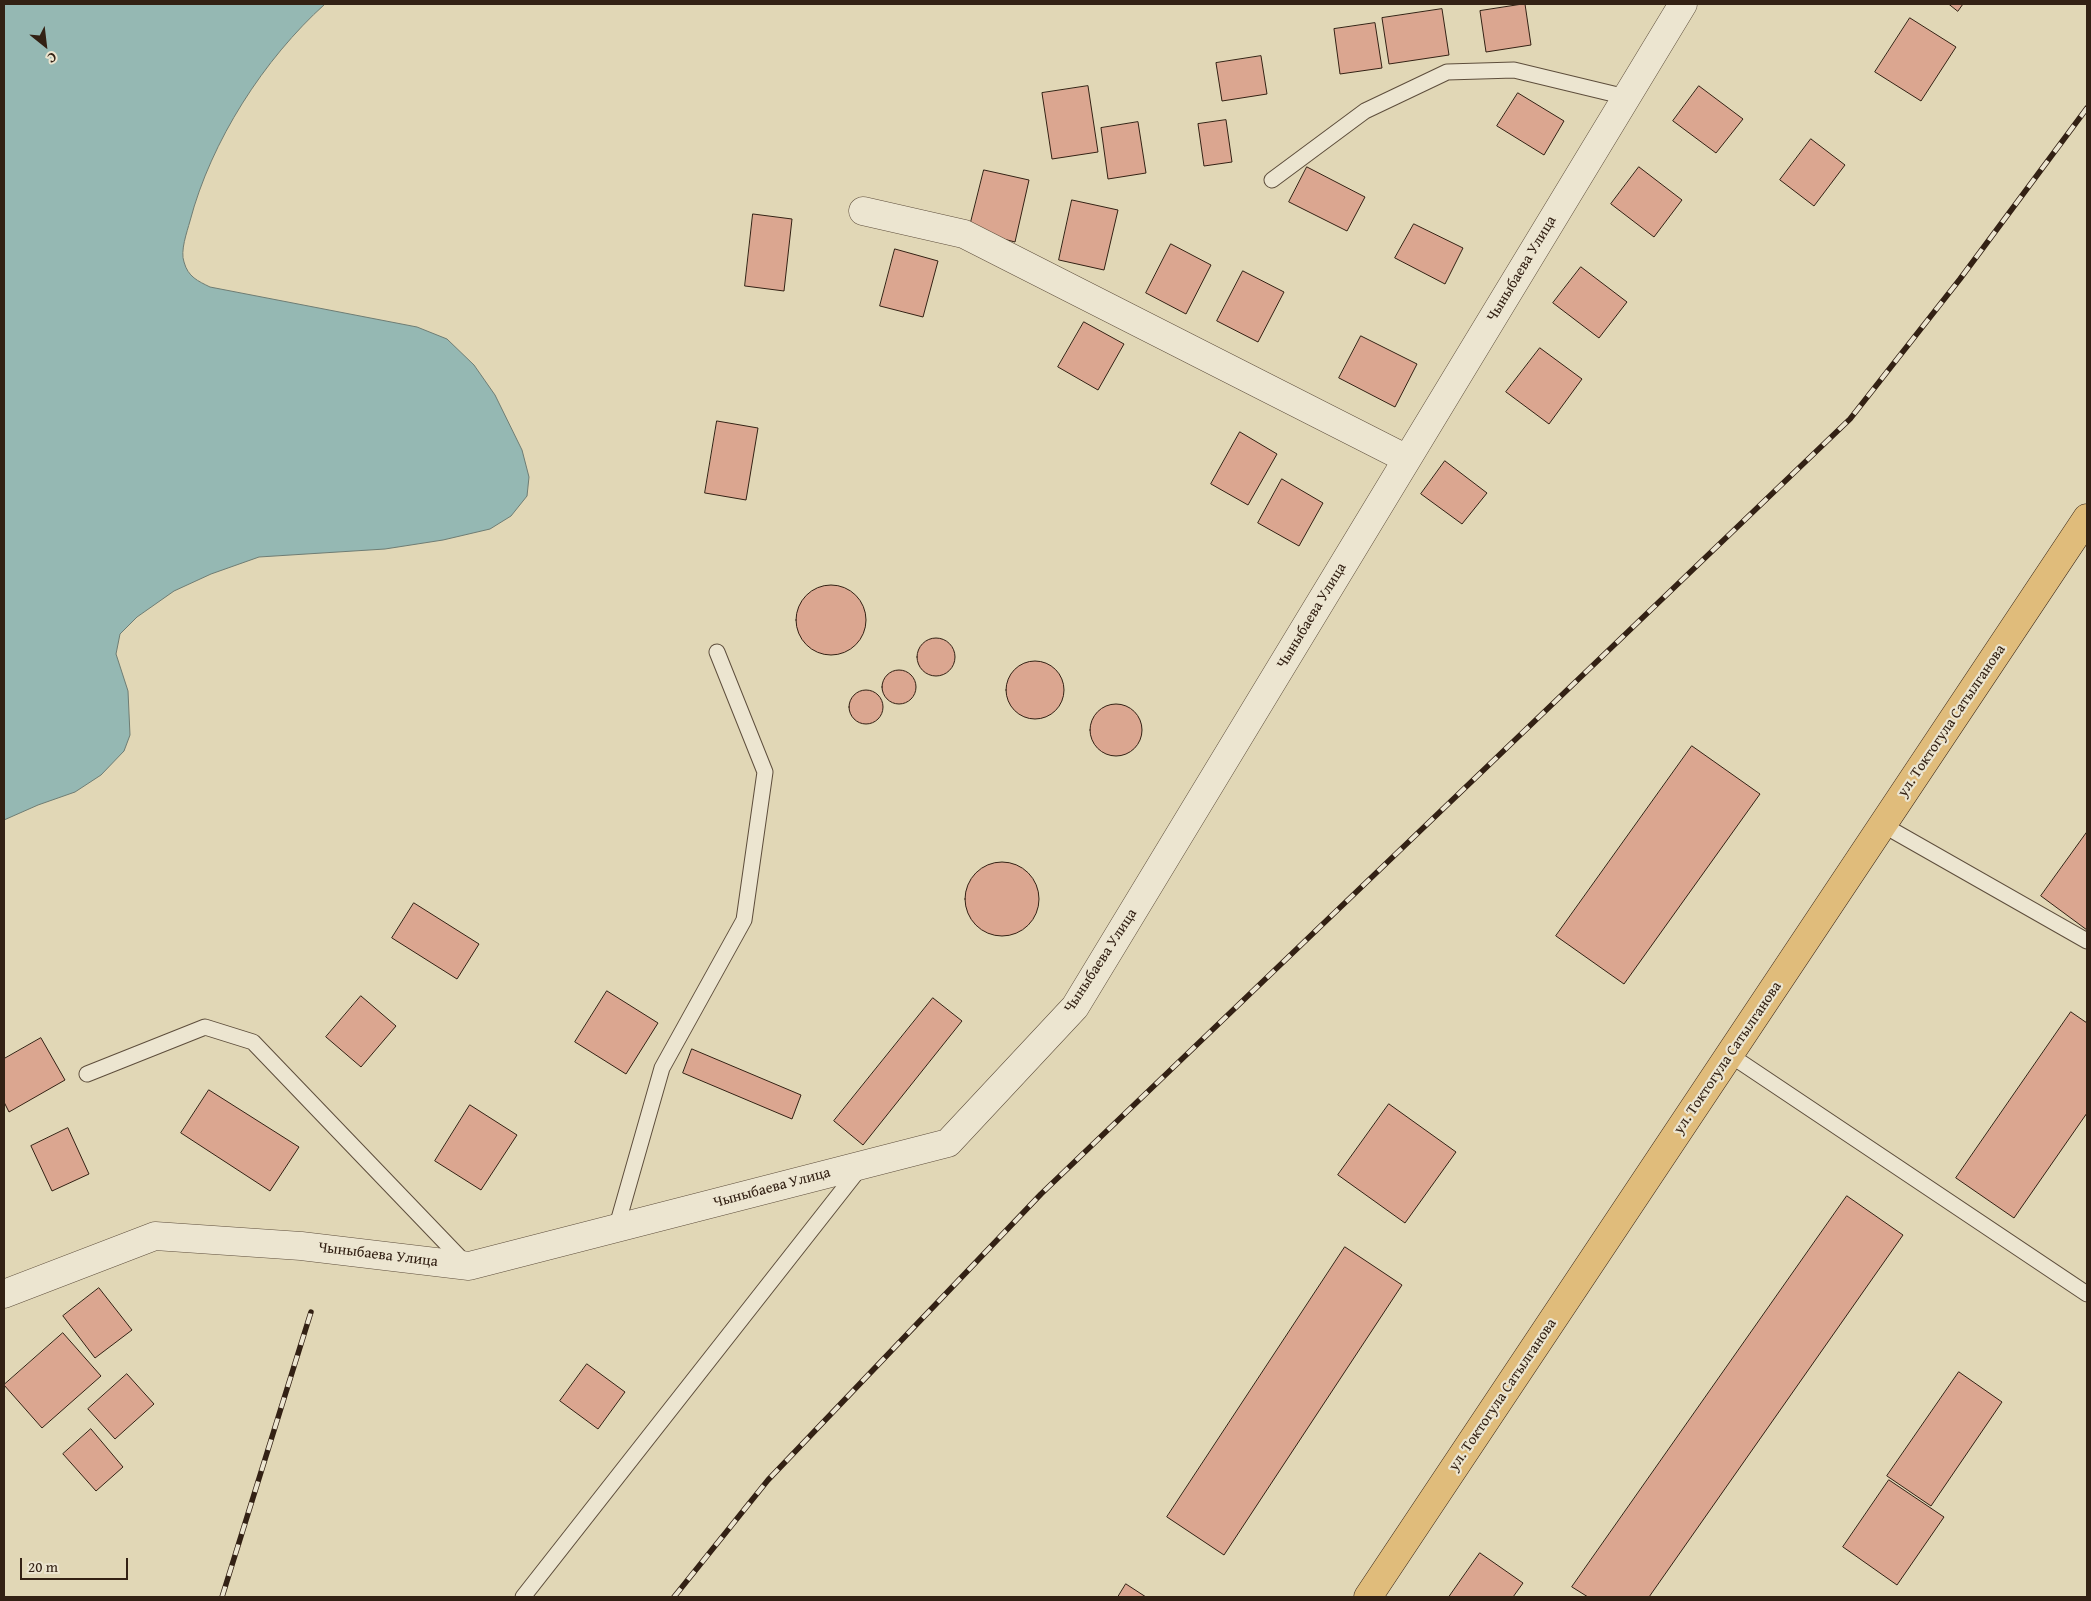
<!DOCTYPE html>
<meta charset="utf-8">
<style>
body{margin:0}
#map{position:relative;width:2091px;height:1601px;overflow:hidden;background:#e1d7b6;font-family:"Gentium Book Plus",serif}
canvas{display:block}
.frame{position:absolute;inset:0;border:5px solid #332114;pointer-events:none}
.north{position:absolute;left:20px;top:20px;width:50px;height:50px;-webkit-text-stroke:4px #ece5d0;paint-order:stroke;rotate:151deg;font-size:14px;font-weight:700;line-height:20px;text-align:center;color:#332114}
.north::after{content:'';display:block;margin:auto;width:18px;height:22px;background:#332114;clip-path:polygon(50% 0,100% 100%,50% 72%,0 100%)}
.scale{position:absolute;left:20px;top:1558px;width:108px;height:22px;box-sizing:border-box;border:2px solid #332114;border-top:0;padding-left:6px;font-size:15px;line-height:18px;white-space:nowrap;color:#332114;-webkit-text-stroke:4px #ece5d0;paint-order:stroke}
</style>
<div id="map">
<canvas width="2091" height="1601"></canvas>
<div class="frame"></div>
<div class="north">С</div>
<div class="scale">20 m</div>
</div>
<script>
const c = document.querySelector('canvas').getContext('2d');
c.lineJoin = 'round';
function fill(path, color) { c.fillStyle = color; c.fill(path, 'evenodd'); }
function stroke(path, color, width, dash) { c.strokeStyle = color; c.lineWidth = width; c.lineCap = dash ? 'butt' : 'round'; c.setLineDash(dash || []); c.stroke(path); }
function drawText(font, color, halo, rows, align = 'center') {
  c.font = font + ' "Gentium Book Plus",serif'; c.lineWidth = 4.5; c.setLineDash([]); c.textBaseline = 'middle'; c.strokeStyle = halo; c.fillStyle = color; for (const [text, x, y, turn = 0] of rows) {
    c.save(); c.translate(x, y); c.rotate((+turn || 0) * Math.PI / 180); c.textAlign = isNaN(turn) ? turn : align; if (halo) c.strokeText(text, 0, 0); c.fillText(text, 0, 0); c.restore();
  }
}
const water = new Path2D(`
 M4,4H325C264,59 211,141 190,221C187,232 180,251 184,262C188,277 198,281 210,287L417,327L447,339L474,365L495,395L522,450L529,477L527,496L511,516L490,529L443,540L385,549L259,557L211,574L174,591L137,617L120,634L116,654L128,691L130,735L124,751L101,775L75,792L38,805L4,820Z`);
fill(water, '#95b8b3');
stroke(water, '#6e7c73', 1);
const building = new Path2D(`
 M1525,4L1531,45L1486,52L1480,11Z
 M1949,4H1963L1958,11Z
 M1442,9L1449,55L1389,64L1382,18Z
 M1910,18L1956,47L1921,101L1875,72Z
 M1375,23L1382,68L1340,74L1334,29Z
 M1261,56L1267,94L1222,101L1216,63Z
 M1088,86L1098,152L1052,159L1042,93Z
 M1699,86L1743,119L1716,153L1673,121Z
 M1518,93L1564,121L1544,155L1497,126Z
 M1226,120L1232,162L1204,166L1198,124Z
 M1138,122L1146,173L1108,179L1101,128Z
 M1811,139L1845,165L1814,206L1780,180Z
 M1307,167L1365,197L1347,231L1289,202Z
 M1639,167L1682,200L1654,237L1611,204Z
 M984,170L1029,180L1015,242L969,230Z
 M1072,200L1118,210L1104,270L1059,260Z
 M753,214L792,219L784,291L745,286Z
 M1414,224L1463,248L1445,284L1395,258Z
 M1171,244L1211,265L1186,314L1146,293Z
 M895,249L938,261L923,317L880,306Z
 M1581,267L1627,302L1599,338L1553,303Z
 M1243,271L1284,292L1258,342L1217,321Z
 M1084,322L1124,344L1098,390L1058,367Z
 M1361,336L1417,364L1395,407L1339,378Z
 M1540,348L1582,379L1549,424L1506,392Z
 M717,421L758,428L746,500L705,493Z
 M1240,432L1277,454L1248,505L1211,484Z
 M1445,461L1487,493L1462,524L1421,494Z
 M1282,479L1323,503L1299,546L1258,523Z
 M796 620a35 35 0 1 1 70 0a35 35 0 1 1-70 0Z
 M917 657a19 19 0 1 1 38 0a19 19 0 1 1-38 0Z
 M1006 690a29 29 0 1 1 58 0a29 29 0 1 1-58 0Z
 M882 687a17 17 0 1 1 34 0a17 17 0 1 1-34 0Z
 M849 707a17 17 0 1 1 34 0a17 17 0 1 1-34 0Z
 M1090 730a26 26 0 1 1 52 0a26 26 0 1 1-52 0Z
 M1692,746L1760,794L1624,984L1556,936Z
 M2087,832V930L2041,896Z
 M965 899a37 37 0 1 1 74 0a37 37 0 1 1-74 0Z
 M414,903L479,944L457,979L392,938Z
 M607,991L658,1023L626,1074L575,1042Z
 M361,996L396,1026L361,1067L326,1037Z
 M933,998L962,1021L863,1145L834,1121Z
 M2071,1012L2087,1023V1113L2014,1218L1956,1178Z
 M41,1038L65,1080L9,1112L4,1102V1059Z
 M692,1049L801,1095L792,1119L683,1073Z
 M209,1090L299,1147L270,1191L181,1133Z
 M1389,1104L1456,1152L1405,1223L1338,1175Z
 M470,1105L517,1135L481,1190L435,1161Z
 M68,1128L89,1174L52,1191L31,1146Z
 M1847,1196L1903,1235L1649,1597H1588L1572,1587Z
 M1345,1247L1402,1285L1224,1555L1167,1517Z
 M99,1288L132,1330L95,1358L63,1316Z
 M63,1333L101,1376L42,1428L4,1385Z
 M587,1364L625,1392L598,1429L560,1401Z
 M1959,1372L2002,1402L1931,1506L1887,1476Z
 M127,1374L154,1404L115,1439L88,1409Z
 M91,1429L123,1467L96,1491L63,1454Z
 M1889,1480L1944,1517L1897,1585L1843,1547Z
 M1480,1553L1523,1583L1513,1597H1449Z
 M1126,1584L1146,1597H1118Z`);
fill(building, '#dba690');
stroke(building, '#332114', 1);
const lane = new Path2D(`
 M1272,180L1365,111L1447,72L1514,70L1626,97
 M1883,825L2087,941
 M1730,1055L2087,1294
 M87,1074L205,1027L253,1042L467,1265
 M616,1229L662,1068L744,920L765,772L717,652
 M523,1597L860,1168`);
const street = new Path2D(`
 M863,211L964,234L1407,459
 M4,1294L155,1236L301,1246L469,1266L948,1143L1075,1007L1683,4`);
const primary = new Path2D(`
 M1368,1597L2087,518`);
stroke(lane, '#5e4e3c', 17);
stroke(street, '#5e4e3c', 29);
stroke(primary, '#332114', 29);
stroke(lane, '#ece5d0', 15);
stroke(street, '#ece5d0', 28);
stroke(primary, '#e0bc7b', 28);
const rail = new Path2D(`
 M222,1597L311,1312
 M674,1597L768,1480L1041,1194L1850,419L1960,279L2087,108`);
stroke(rail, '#332114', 5.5);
stroke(rail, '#ece5d0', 4, [11]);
drawText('15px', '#332114', '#ece5d0', [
 ["Чыныбаева Улица",1522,269,-59],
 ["Чыныбаева Улица",1312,616,-59],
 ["ул. Токтогула Сатылганова",1952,721,-56],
 ["Чыныбаева Улица",1101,961,-57],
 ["ул. Токтогула Сатылганова",1728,1058,-56],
 ["Чыныбаева Улица",772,1188,-15],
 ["Чыныбаева Улица",378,1255,7],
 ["ул. Токтогула Сатылганова",1503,1395,-56]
]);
</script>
